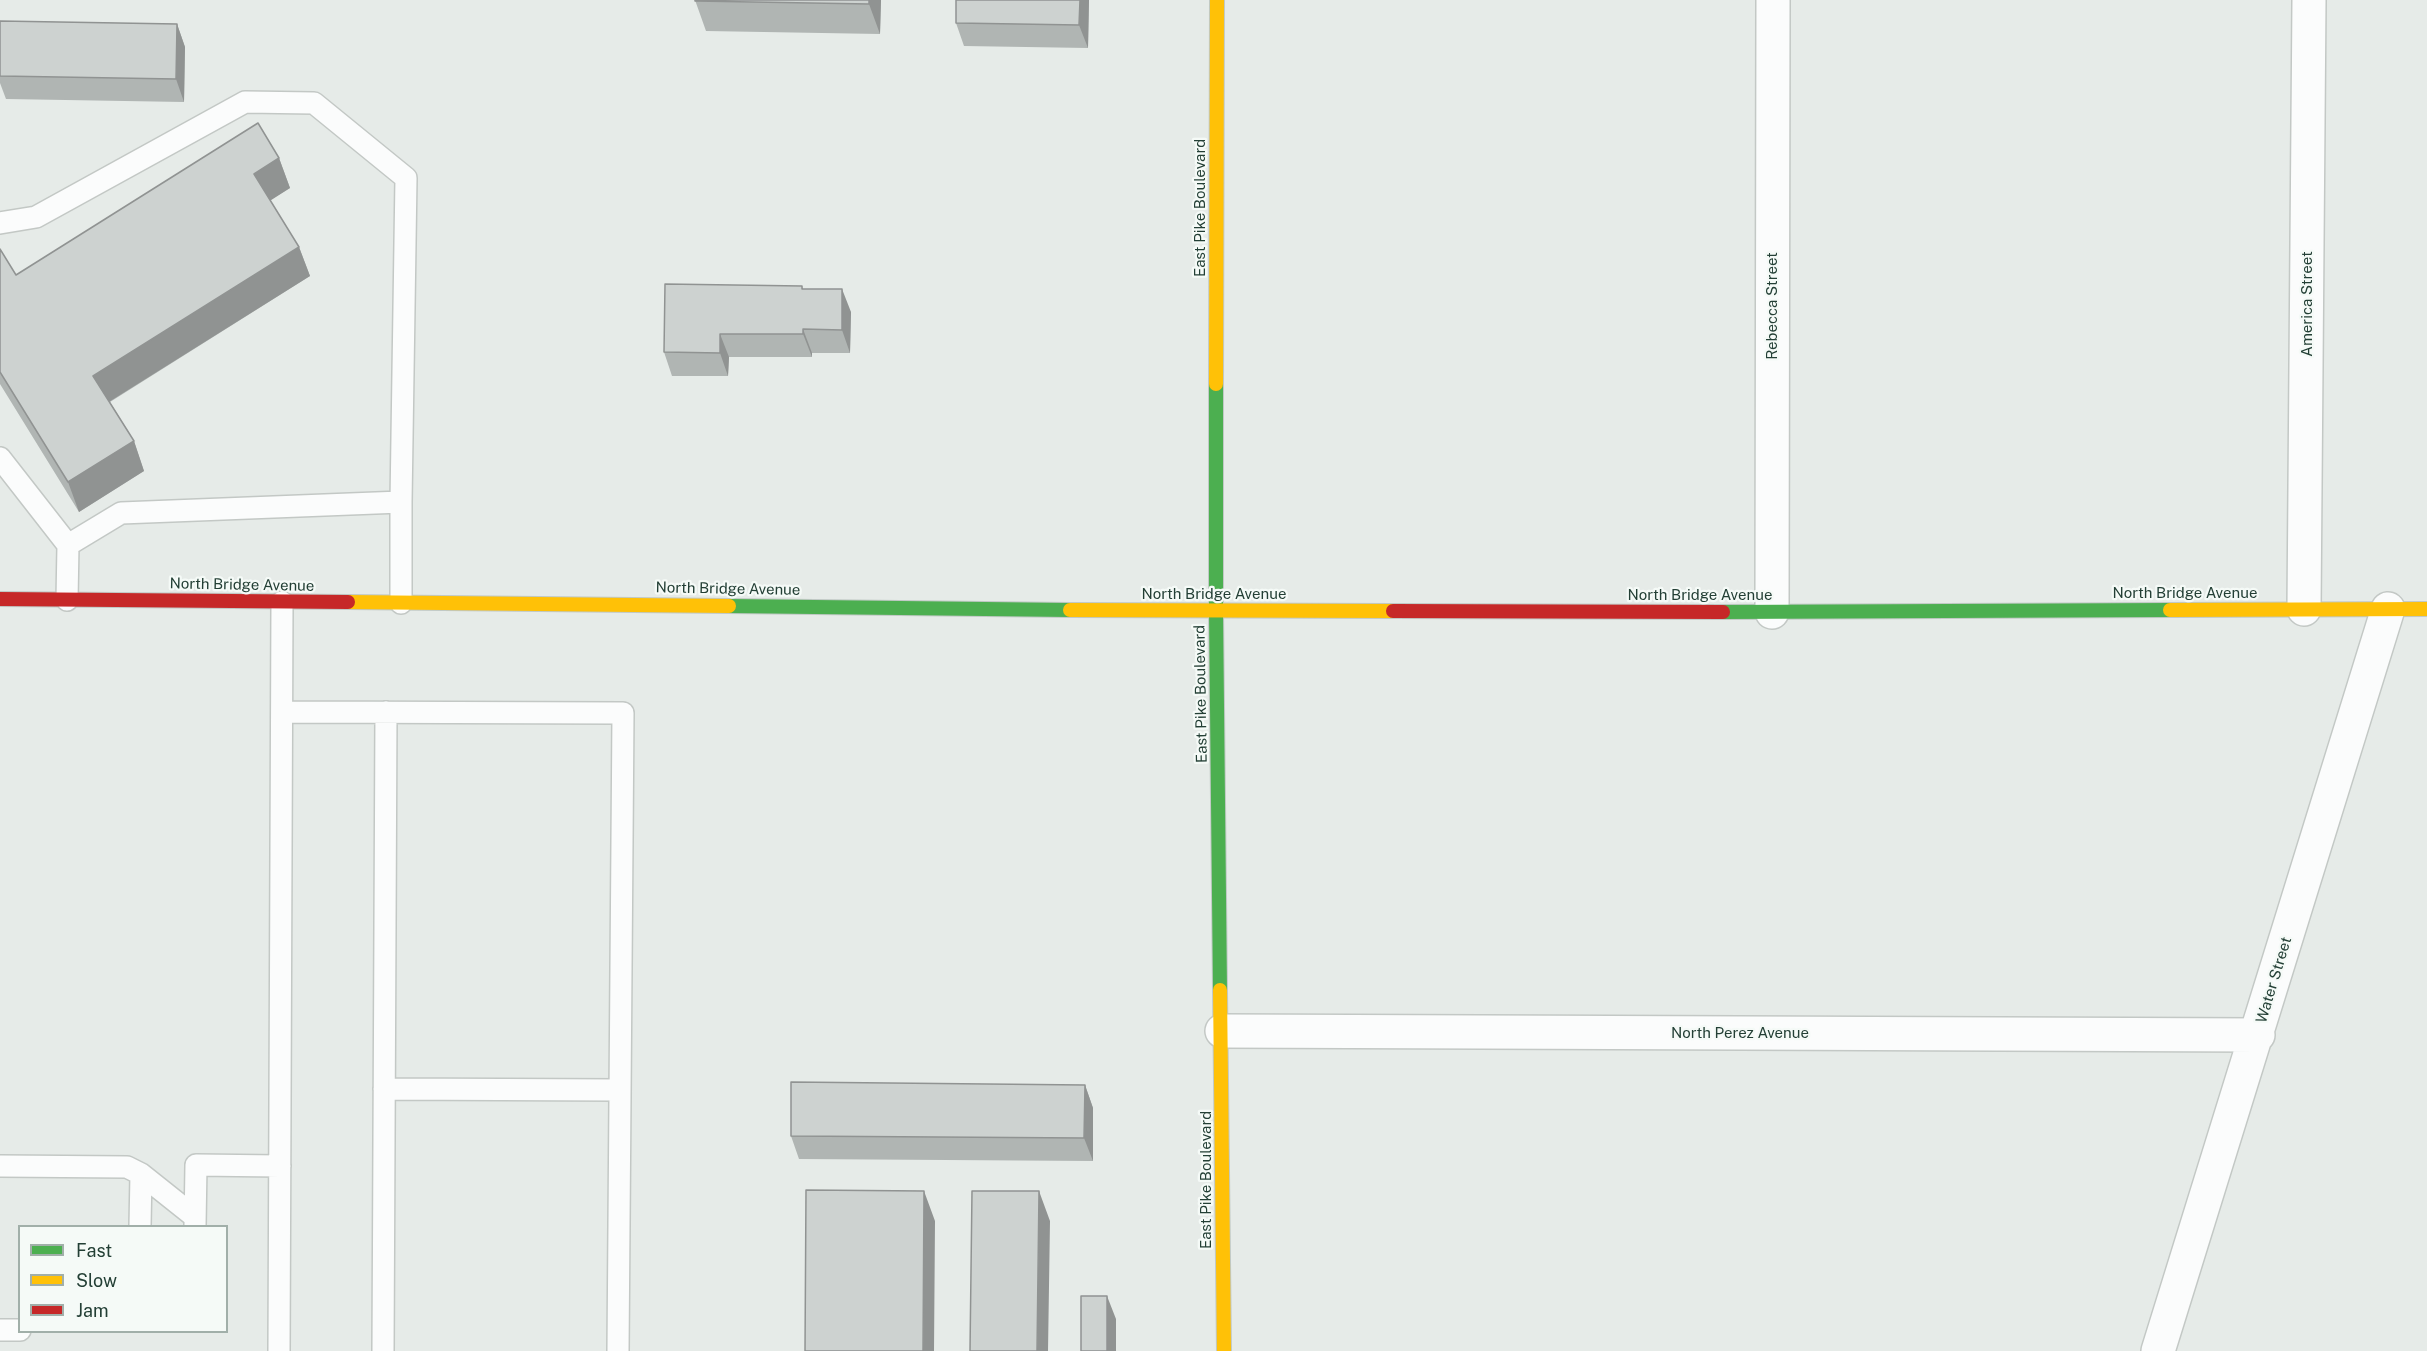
<!DOCTYPE html>
<style>
body{margin:0}
#map{position:relative;width:2427px;height:1351px;overflow:hidden;background:#e6ebe8;font-family:"Public Sans",sans-serif}
canvas{display:block}
.legend{position:absolute;left:18px;top:1225px;width:210px;height:108px;box-sizing:border-box;background:#f5faf7;border:2px solid #a1afa9;margin:0;padding:8px 10px;list-style:none;font-size:18px;color:#233f35}
.legend li{display:flex;align-items:center;gap:12px;height:30px}
.legend b{width:30px;border:2px solid #a1afa9}
</style>
<div id="map">
<canvas width="2427" height="1351"></canvas>
<ul class="legend">
<li><b style="height:8px;background:#4caf50"></b>Fast</li>
<li><b style="height:8px;background:#ffc107"></b>Slow</li>
<li><b style="height:8px;background:#c62828"></b>Jam</li>
</ul>
</div>
<script>
const c = document.querySelector('canvas').getContext('2d');
c.lineJoin = 'round';
function stroke(path, color, width, dash) { c.strokeStyle = color; c.lineWidth = width; c.lineCap = dash ? 'butt' : 'round'; c.setLineDash(dash || []); c.stroke(path); }
function fill(path, color) { c.fillStyle = color; c.fill(path, 'evenodd'); }
function drawText(font, color, halo, rows, align = 'center') {
  c.font = font + ' "Public Sans",sans-serif'; c.lineWidth = 4.5; c.setLineDash([]); c.textBaseline = 'middle'; c.strokeStyle = halo; c.fillStyle = color; for (const [text, x, y, turn = 0] of rows) {
    c.save(); c.translate(x, y); c.rotate((+turn || 0) * Math.PI / 180); c.textAlign = isNaN(turn) ? turn : align; if (halo) c.strokeText(text, 0, 0); c.fillText(text, 0, 0); c.restore();
  }
}
const lane = new Path2D(`
 M0,223L36,217L245,102L314,103L406,178L401,502L121,513L68,545
 M0,458L68,545L67,600
 M401,502V603
 M282,712L623,713L618,1351
 M384,1089L619,1090
 M0,1166L127,1167L141,1174L195,1217
 M140,1226L141,1174
 M195,1226L196,1165L280,1166
 M0,1330H20
 M279,1351L282,602
 M383,1351L386,712`);
const street = new Path2D(`
 M2304,609L2309,0
 M1772,612L1773,0
 M1222,1031L2258,1035
 M2158,1351L2388,609`);
const fast = new Path2D(`
 M1216,384V611L1220,990
 M729,606L1070,610
 M1723,612L2170,610`);
const slow = new Path2D(`
 M1216,384L1217,0
 M348,602L729,606
 M1070,610L1393,611
 M2170,610L2427,609
 M1220,990L1224,1351`);
const jam = new Path2D(`
 M0,599L348,602
 M1393,611L1723,612`);
stroke(lane, '#c3c8c5', 24);
stroke(street, '#c3c8c5', 36);
stroke(fast, '#c1c9c5', 16);
stroke(slow, '#c1c9c5', 16);
stroke(jam, '#c1c9c5', 16);
stroke(lane, '#fbfcfc', 21);
stroke(street, '#fbfcfc', 33);
stroke(fast, '#4caf50', 14);
stroke(slow, '#ffc107', 14);
stroke(jam, '#c62828', 14);
fill(new Path2D(`
 M695,0H881L880,34L706,31Z
 M1089,0L1088,48L964,46L956,23Z
 M0,21L177,24L185,47L184,102L6,99L0,83Z
 M279,158L290,188L270,200L299,247L310,276L110,402L134,441L144,471L79,512L0,384V249L16,275Z
 M802,286L803,289L851,312L850,353H812V357H729L728,376H672L664,352Z
 M1085,1085L1093,1108V1161L799,1159L791,1136Z`), '#b0b5b3');
fill(new Path2D(`
 M869,0H881L880,34L869,4Z
 M1080,0H1089L1088,48L1079,25Z
 M177,24L185,47L184,102L176,79Z
 M279,158L290,188L265,204L254,174Z
 M299,247L310,276L104,405L93,376Z
 M842,289L851,312L850,353L842,330Z
 M803,329L812,353V357L803,334Z
 M720,334L729,357L728,376L720,353Z
 M134,441L144,471L79,512L68,482Z
 M1085,1085L1093,1108V1161L1084,1138Z
 M924,1191L935,1221L934,1351H923Z
 M1039,1191L1050,1221L1048,1351H1037Z
 M1107,1296L1116,1319V1351H1107Z`), '#909392');
const building = new Path2D(`
 M695,0H869V4L695,1Z
 M956,0H1080L1079,25L956,23Z
 M0,21L177,24L176,79L0,76Z
 M258,123L279,158L254,174L299,247L93,376L134,441L68,482L0,372V249L16,275Z
 M665,284L802,286V289H842V330L803,329V334H720V353L664,352Z
 M791,1082L1085,1085L1084,1138L791,1136Z
 M806,1190L924,1191L923,1351H805Z
 M972,1191H1039L1037,1351H970Z
 M1081,1296H1107V1351H1081Z`);
fill(building, '#cdd2d0');
stroke(building, '#909392', 1.5);
drawText('15px', '#233f35', '#f5faf7', [
 ["East Pike Boulevard",1200,208,-90],
 ["America Street",2307,304,-90],
 ["Rebecca Street",1772,306,-90],
 ["North Bridge Avenue",242,585,1],
 ["North Bridge Avenue",728,589,1],
 ["North Bridge Avenue",2185,593],
 ["North Bridge Avenue",1214,594],
 ["North Bridge Avenue",1700,595],
 ["East Pike Boulevard",1201,694,-91],
 ["Water Street",2274,980,-73],
 ["North Perez Avenue",1740,1033],
 ["East Pike Boulevard",1206,1180,-90]
]);
</script>
